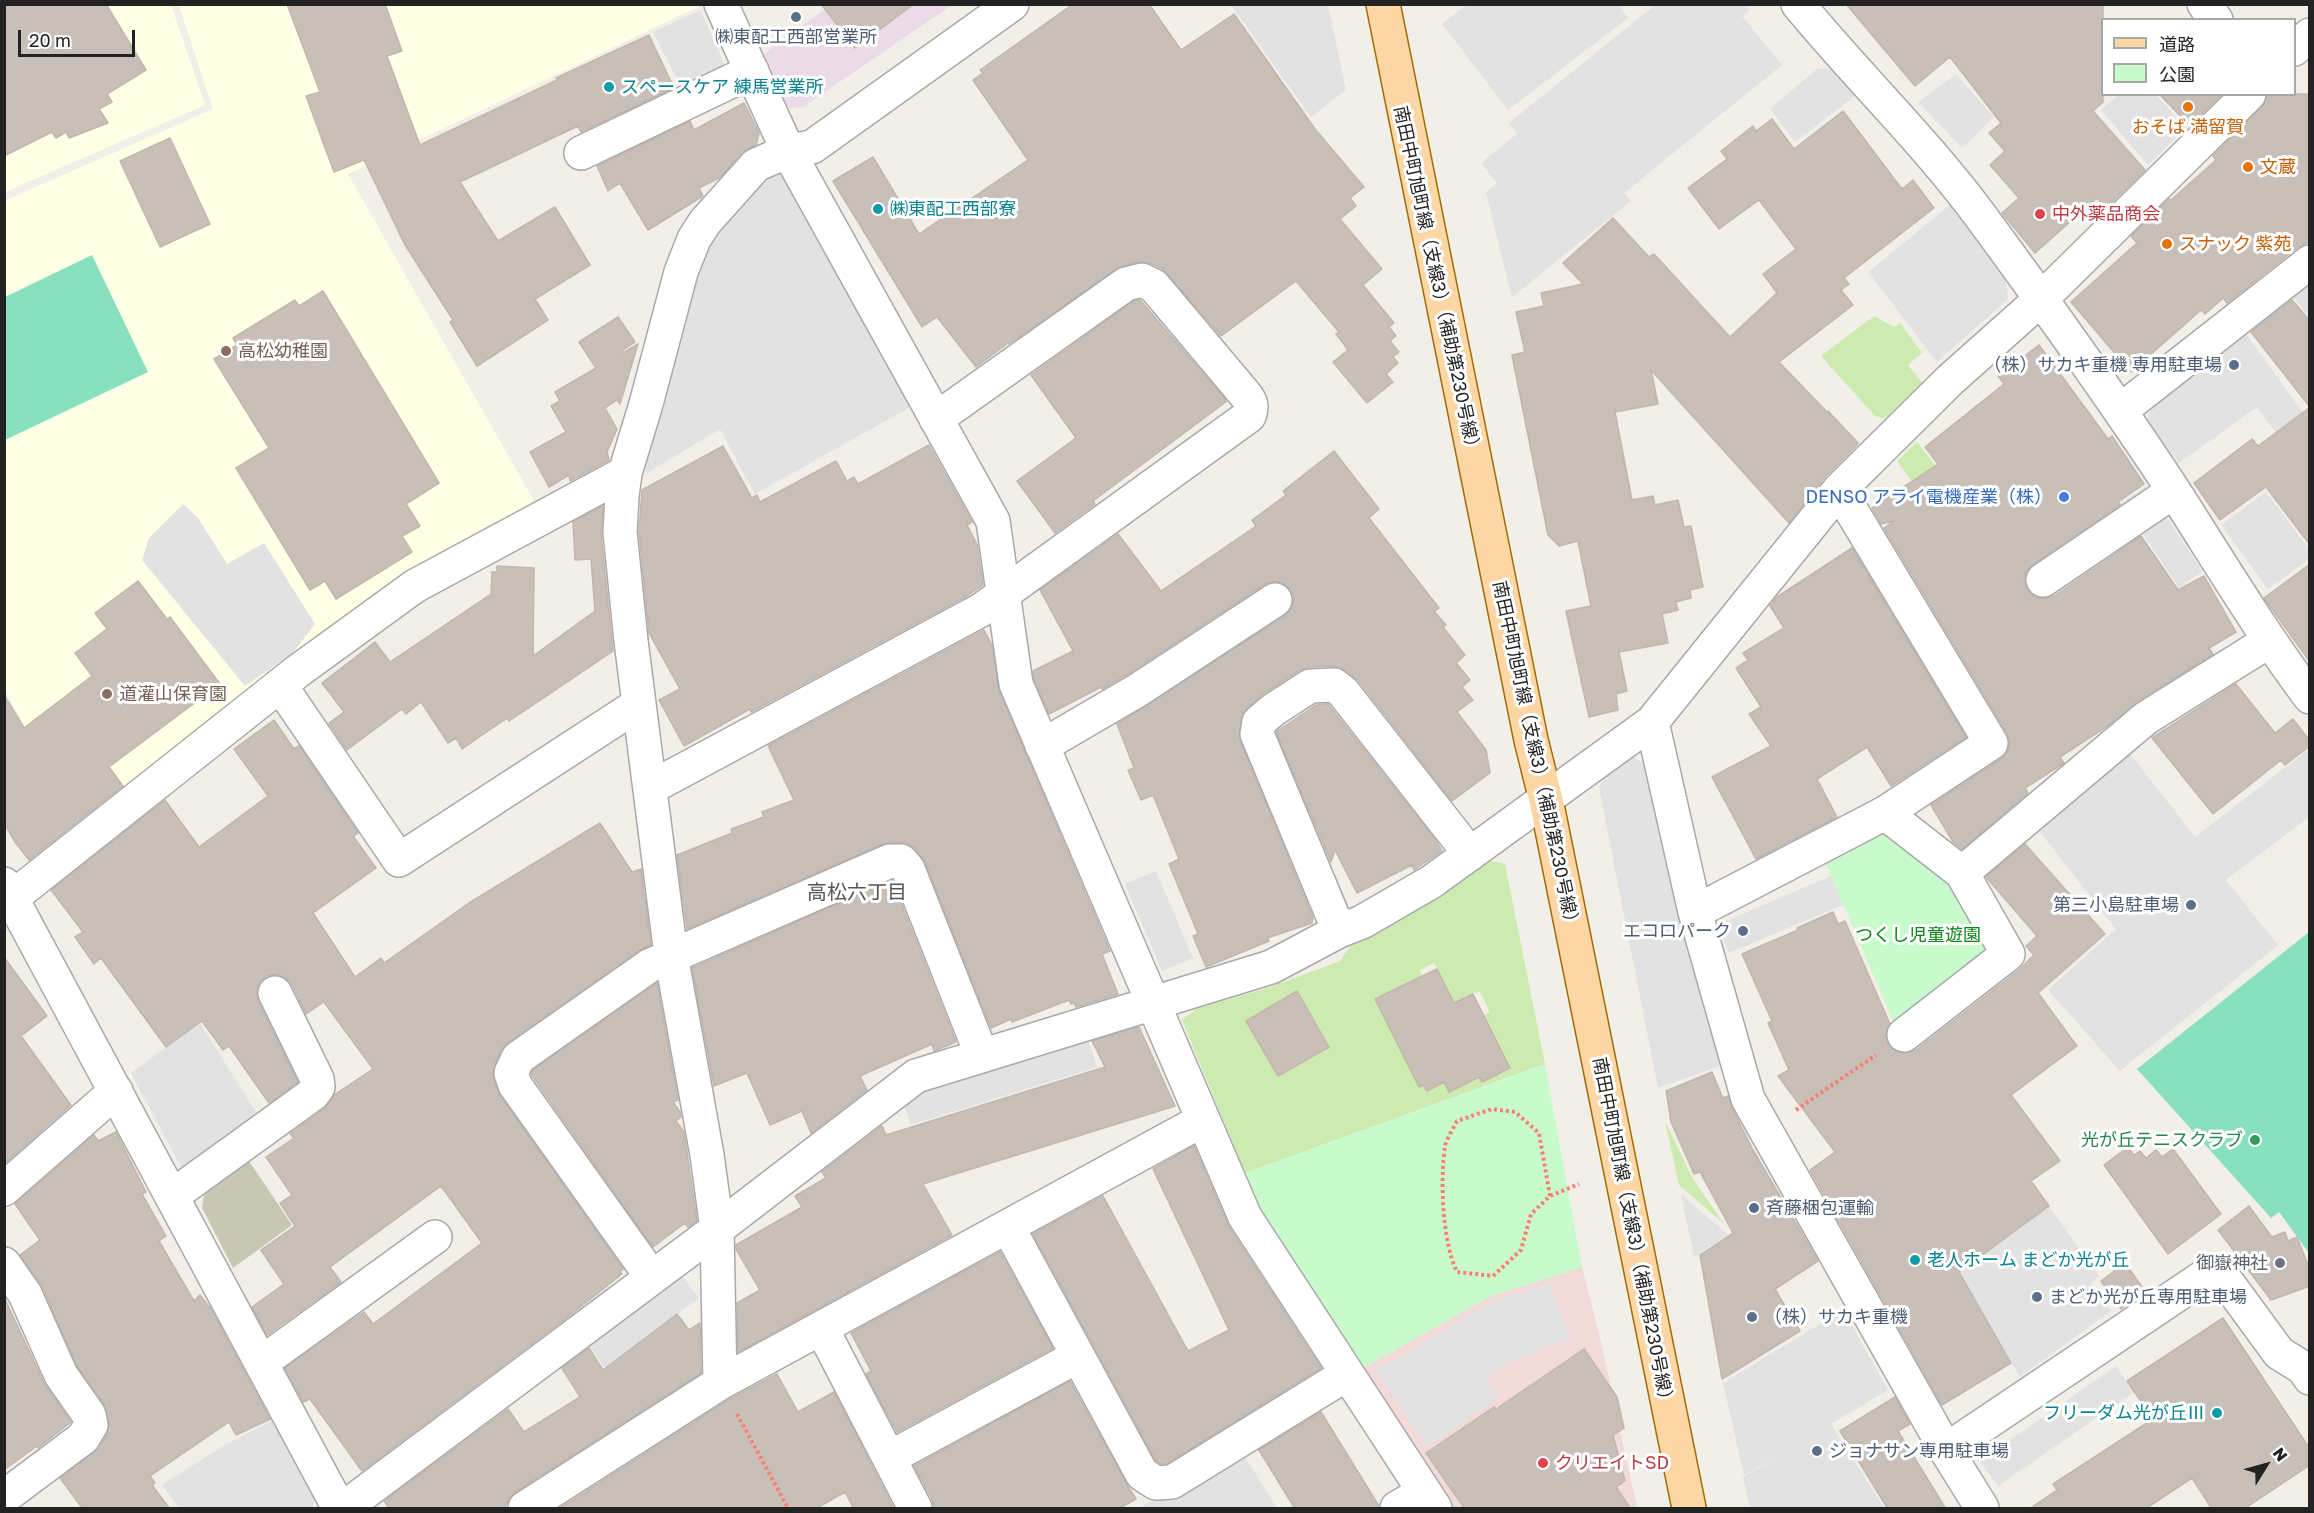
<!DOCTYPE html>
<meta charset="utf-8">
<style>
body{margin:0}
#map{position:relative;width:2314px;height:1513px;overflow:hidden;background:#f2efe9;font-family:"Golos Text","Noto Sans JP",sans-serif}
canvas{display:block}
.frame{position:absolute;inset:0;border:6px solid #222;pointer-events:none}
.legend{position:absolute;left:2101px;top:18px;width:195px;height:78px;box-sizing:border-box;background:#fff;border:2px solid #a7a7a7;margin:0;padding:8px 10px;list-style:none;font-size:18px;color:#222}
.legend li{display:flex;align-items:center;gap:12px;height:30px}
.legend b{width:30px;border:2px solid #a7a7a7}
.north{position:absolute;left:2236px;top:1435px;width:60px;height:60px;-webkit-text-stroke:4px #fff;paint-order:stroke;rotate:53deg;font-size:16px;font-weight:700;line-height:24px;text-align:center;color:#222}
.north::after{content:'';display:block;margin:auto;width:21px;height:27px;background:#222;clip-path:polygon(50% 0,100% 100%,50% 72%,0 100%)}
.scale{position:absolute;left:18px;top:30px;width:117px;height:27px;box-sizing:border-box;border:3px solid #222;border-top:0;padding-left:8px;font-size:18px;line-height:21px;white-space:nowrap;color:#222;-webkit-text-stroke:4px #fff;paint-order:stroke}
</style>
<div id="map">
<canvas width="2314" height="1513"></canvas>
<div class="frame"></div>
<ul class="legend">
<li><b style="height:8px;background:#fcd6a4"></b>道路</li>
<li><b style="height:16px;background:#c8facc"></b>公園</li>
</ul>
<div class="north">N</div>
<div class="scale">20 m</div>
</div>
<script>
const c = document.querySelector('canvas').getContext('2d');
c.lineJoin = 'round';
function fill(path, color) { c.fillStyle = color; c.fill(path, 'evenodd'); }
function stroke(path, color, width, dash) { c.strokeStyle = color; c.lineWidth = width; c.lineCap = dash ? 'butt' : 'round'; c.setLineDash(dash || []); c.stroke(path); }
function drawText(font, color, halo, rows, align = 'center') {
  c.font = font + ' "Golos Text","Noto Sans JP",sans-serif'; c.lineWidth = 6; c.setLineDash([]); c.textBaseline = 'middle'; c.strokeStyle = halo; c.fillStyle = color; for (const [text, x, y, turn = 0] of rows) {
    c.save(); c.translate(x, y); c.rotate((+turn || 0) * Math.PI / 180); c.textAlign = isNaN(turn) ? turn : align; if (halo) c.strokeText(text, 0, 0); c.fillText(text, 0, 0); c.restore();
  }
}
fill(new Path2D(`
 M1582,1267L1599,1333L1637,1508H1453L1363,1368L1489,1297Z`), '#f2dad9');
fill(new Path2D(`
 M830,5H952L803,107L790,108L775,86L760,57Z`), '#ebdbe8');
fill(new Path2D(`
 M5,5H171L205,105L5,192Z
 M179,5H702L348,174L534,501L398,580L81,824L5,691L4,201L213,109Z`), '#ffffe5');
fill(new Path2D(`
 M247,1158L292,1225L233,1268L202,1208L205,1190Z`), '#c7c7b4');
fill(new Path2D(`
 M1874,316L1894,327L1900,323L1922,353L1908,365L1924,385L1888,417L1881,418L1875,416L1821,356Z
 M1917,442L1972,512L1948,529L1897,461Z
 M1486,860L1505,864L1545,1064L1245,1173L1182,1020L1196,1009L1270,987L1340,961L1353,942ZM1434,963L1454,1003L1479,991L1490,1012L1464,1025L1510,1068L1482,1082L1479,1077L1449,1092L1444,1082L1427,1091L1423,1085L1419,1087L1375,999L1422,976L1420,970ZM1297,992L1278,1076L1246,1021Z
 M1665,1121L1693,1179L1724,1224L1679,1185Z`), '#cdebb0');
fill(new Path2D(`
 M1888,827L1956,879L1989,953L1895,1026L1824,859Z
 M1545,1064L1582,1267L1489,1297L1363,1368L1257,1207L1245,1173Z`), '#c8facc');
fill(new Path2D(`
 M92,255L148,372L5,440V297Z
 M2309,932V1253L2279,1212L2271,1218L2137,1069Z`), '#88e0be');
fill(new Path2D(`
 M1468,4L1618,5L1628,18L1508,110L1442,24Z
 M1231,5H1328L1346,90L1311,117Z
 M1655,5H1745L1749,10L1742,16L1782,65L1624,193L1631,201L1512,297L1486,192L1497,183L1481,163L1517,134L1509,123Z
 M700,10L726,68L681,87L653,32Z
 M1831,68L1855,96L1795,142L1770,109L1817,69Z
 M1956,74L1994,117L1962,148L1918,102Z
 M2118,95H2155L2187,127L2148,165L2101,110Z
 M764,169L783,174L910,402L907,409L755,494L720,429L647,473L643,466L701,242Z
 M1950,205L2006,282L2008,299L1937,362L1868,272Z
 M2309,278V317L2290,293Z
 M2244,331L2309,421L2299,465L2257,407L2179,463L2147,420L2153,399Z
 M2146,486L2202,571L2179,588L2143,534L2119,550L2099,519Z
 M2266,492L2310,550L2309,559L2268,589L2221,525Z
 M183,504L198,518L227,564L264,543L315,624L292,654L245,686L142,560L149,538Z
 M2125,747L2195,837L2309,749V817L2226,880L2278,945L2120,1071L2048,990L2116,929L2036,827Z
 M1631,755L1648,766L1723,1065L1658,1088L1599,787L1607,775Z
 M1156,871L1193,958L1162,971L1125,884Z
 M1831,876L1843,905L1729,953L1717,925Z
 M200,1023L261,1120L197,1169L181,1167L131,1073Z
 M1087,1036L1097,1067L911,1125L903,1103L930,1084Z
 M1681,1194L1728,1235L1694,1257Z
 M2049,1206L2099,1276L2091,1283L2111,1311L2020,1377L1959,1272Z
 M682,1276L699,1298L605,1368L589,1345Z
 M1550,1283L1570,1339L1560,1341L1508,1363L1486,1379L1498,1399L1427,1447L1376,1370L1495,1301Z
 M1843,1310L1888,1390L1831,1424L1884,1508H1750L1743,1477L1790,1449L1744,1475L1723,1383Z
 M2116,1366L2134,1392L1998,1486L1980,1461Z
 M277,1418L316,1497L312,1508H179L162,1485L223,1446Z
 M1240,1449L1277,1508H1139L1156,1498L1158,1500Z`), '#e2e2e2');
const building = new Path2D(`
 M4,4H106L146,70L107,94L112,102L99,109L108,123L69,138L66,132L56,138L52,132L4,156Z
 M287,4H385L402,51L387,56L420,145L557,80L556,78L649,35L674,88L581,132L578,126L460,182L498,241L555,207L590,265L535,299L548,320L477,366L450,322L453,320L405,245L364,160L334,172L306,96L320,92Z
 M821,4H914L855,48Z
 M1073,4H1149L1181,50L1234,14L1315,129L1364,187L1350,198L1356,206L1340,219L1382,269L1363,285L1394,323L1389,327L1396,336L1390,341L1399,352L1393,357L1398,363L1386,374L1393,382L1367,403L1333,362L1348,350L1336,334L1339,332L1296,281L1221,336L1163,269L1150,263L1138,262L1121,266L1009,344L1008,343L976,367L937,317L922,327L833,181L873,157L919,234L1028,160L973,80L983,73L980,70Z
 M1846,4H2103V102L2093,111L2145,170L2106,208L2097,198L2035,253L2002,213L2019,198L1990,165L2005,151L1989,133L2001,123L1950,57L1915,86Z
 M2159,94H2222L2190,126Z
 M2267,94H2310V242L2298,247L2227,303L2223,298L2205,314L2201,310L2131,372L2071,302L2137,243L2131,236L2169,199L2171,200L2216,160L2213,156L2262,107Z
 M744,103L759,133L756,145L742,152L721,177L699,188L703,196L648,230L620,183L608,191L597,166L690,121L694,130Z
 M1843,111L1902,189L1913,180L1934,208L1844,278L1849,284L1841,290L1853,305L1779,362L1827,412L1828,411L1858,443L1857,445L1824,478L1789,523L1651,370L1658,404L1615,412L1632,500L1653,496L1655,505L1678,500L1684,527L1691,526L1703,587L1690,590L1691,598L1676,602L1678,610L1662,614L1668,643L1619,652L1627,691L1616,694L1618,710L1589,717L1566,611L1591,606L1578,541L1559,546L1548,535L1512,355L1525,352L1516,312L1544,306L1541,293L1583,284L1563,263L1613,218L1649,257L1654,254L1730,337L1777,293L1763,274L1796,249L1759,200L1719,229L1688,188L1727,159L1721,151L1753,126L1756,131L1772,119L1794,149Z
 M170,138L210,224L160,247L120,161Z
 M323,291L439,483L406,504L420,526L402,536L412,552L336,599L325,581L310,590L236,468L269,448L214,359L237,345L233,338L295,300L299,306Z
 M1140,300L1227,401L1093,501L1095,504L1055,533L1017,481L1076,438L1031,375L1134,301Z
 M2292,300L2310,321V407L2251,332Z
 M618,317L635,342L622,351L623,353L638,344L620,404L617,400L605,408L617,429L607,452L609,460L570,481L569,475L549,487L530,452L566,432L551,406L560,401L555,392L596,368L579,342Z
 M2039,345L2108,439L2112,436L2144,484L2118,502L2120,505L2032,565L2026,572L2024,581L2028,591L2035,597L2044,599L2054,596L2141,536L2178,590L2204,576L2236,632L2209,648L2213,654L2136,702L2109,725L2060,757L2064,763L2025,788L2028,793L1962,849L1953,842L1931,805L2001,759L2008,751L2010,742L2007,733L1884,528L1894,521L1881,524L1872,508L1938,464L1925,447L2004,384L1998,376Z
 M2310,407V545L2266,487L2220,520L2194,483L2252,439L2258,446Z
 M929,445L972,522L967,525L977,544L983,585L967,596L751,712L750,709L684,746L659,700L680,689L649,633L639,532L642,490L723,446L752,498L757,495L760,502L836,461L847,481L854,477L858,484Z
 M1334,451L1379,509L1369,518L1439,608L1434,611L1446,625L1443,627L1465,655L1456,663L1470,680L1462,687L1473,700L1457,712L1486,750L1490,773L1452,801L1358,680L1345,670L1333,666L1309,667L1300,670L1263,694L1247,708L1241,718L1240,741L1313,918L1312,923L1267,938L1269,941L1206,967L1193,936L1198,934L1169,864L1179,859L1153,795L1141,800L1128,770L1134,768L1117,724L1285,616L1292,608L1294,598L1291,590L1283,583L1273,581L1265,584L1128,674L1102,689L1101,687L1049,714L1034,679L1033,671L1073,651L1040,590L1118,534L1161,591L1256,526L1252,520L1286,495L1283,491Z
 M603,506L601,534L613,651L551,693L509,721L507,718L462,749L456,738L448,743L421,702L406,714L402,709L347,750L329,723L344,712L322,683L375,642L390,662L491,594L492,572H497V566L534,568L533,656L595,611L591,559L575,560L573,522Z
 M1852,548L1966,737L1891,786L1867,747L1817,779L1837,817L1756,859L1712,777L1771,746L1749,714L1761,707L1736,668L1748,660L1743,653L1784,628L1770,606L1777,597Z
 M2310,564V662L2264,598Z
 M138,581L167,619L170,617L220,684L109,767L123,786L29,860L15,842L4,823V695L24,728L92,676L75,653L107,629L95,613Z
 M984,630L992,645L999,691L1110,951L1102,954L1118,994L1076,1007L1074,1003L1071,1004L1069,1000L1012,1022L1011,1019L991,1028L925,862L915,848L901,842L883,844L687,929L677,855L732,833L731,829L764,817L762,812L794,800L768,746Z
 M2236,684L2275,733L2293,719L2310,741V746L2285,765L2281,760L2213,814L2152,738Z
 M1328,704L1437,842L1442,851L1414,870L1412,865L1357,893L1335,850L1331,862L1276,732L1316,705Z
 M274,720L294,749L299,746L358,833L353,836L376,868L313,913L355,977L381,958L384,963L469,903L600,823L632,872L641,869L651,945L638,951L507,1043L501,1050L494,1066L493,1079L500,1096L623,1269L620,1272L622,1274L569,1316L362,1471L310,1399L303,1402L285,1368L364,1312L373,1324L482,1243L441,1186L330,1267L341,1282L267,1335L252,1307L284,1284L261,1250L295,1226L280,1203L292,1195L266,1157L294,1138L290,1134L324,1109L334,1095L373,1069L324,1002L306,1014L292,984L286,978L277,974L266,976L259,983L256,992L258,1001L298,1082L269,1103L229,1046L223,1050L202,1021L166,1047L101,958L94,964L75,937L83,932L51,890L165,800L199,847L268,796L234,749Z
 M2025,844L2105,934L2038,993L2077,1046L2011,1095L2060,1161L2031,1181L2049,1206L1959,1272L2011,1363L1942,1405L1810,1170L1835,1152L1778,1076L1789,1070L1768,1023L1772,1021L1742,954L1798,930L1797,928L1833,912L1838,924L1845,921L1890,1024L1885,1037L1889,1046L1896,1052L1907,1053L1916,1050L2020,969L2034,955L2026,946L2037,936L1986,877Z
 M892,880L956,1042L934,1051L932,1044L860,1076L867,1090L811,1133L802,1111L770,1125L747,1073L714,1086L692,968Z
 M4,957L47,1016L21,1036L71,1105L4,1164Z
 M1437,969L1454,1003L1473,994L1510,1068L1482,1082L1479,1077L1449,1092L1444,1082L1427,1091L1423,1085L1419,1087L1375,999Z
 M657,983L678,1100L673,1102L680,1112L681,1117L676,1121L684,1132L697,1221L688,1227L685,1223L653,1247L531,1074L533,1070Z
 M1297,991L1329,1047L1278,1076L1246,1021Z
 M1139,1027L1175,1106L923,1184L952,1235L738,1352L737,1303L760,1290L736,1249V1245L802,1207L795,1196L826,1178L822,1172L882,1126L886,1135L1105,1067L1092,1041Z
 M1712,1072L1723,1098L1728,1096L1732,1108L1753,1150L1818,1261L1775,1289L1800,1331L1722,1379L1700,1255L1733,1233L1700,1172L1694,1174L1671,1122L1666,1091Z
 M116,1132L146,1192L142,1194L166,1236L159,1241L194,1301L200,1295L211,1309L270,1419L236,1435L229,1422L150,1476L155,1483L152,1485L170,1509H83L60,1478L99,1448L107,1435L109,1421L104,1404L77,1366L42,1286L20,1255L40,1240L15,1204L94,1135L98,1141Z
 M1194,1146L1229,1227L1321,1368L1166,1464H1161L1156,1461L1033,1234L1103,1196L1188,1351L1229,1330L1153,1169Z
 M2128,1147L2134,1155L2140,1151L2146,1158L2156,1150L2162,1157L2173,1149L2221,1214L2168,1254L2104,1165Z
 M2249,1206L2272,1237L2285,1232L2288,1241L2297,1237L2310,1270V1286L2271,1300L2218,1230Z
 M1000,1252L1053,1348L897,1432L866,1374L871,1371L851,1333Z
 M2125,1263L2145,1291L2121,1309L2101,1281Z
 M4,1297L44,1383L71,1422L38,1448L37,1446L4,1470Z
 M677,1314L689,1330L700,1323L701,1373L515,1492L509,1499L504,1509H390L384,1501L508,1409L524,1432L580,1397L562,1368L589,1348L603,1370Z
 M2223,1318L2310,1449V1465L2244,1509H2212L2192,1478L2145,1509H2029L2057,1490L2053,1484L2153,1419L2127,1381Z
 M1584,1349L1617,1397L1624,1428L1613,1435L1625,1481L1616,1487L1631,1509H1465L1426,1453L1494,1407L1496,1409Z
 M777,1374L798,1412L834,1392L894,1509H854L845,1492L815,1509H559L730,1399Z
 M1070,1381L1126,1483L1136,1499L1118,1509H934L932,1499L914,1466Z
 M1895,1397L1910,1424L1898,1431L1946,1509H1888L1840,1431Z
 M1321,1412L1379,1506L1378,1509H1295L1259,1450Z`);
fill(building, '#c7bfb8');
stroke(building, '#c4b6ab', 1.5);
const minor = new Path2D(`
 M721,4L788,151L993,521L1016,684L1245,1217L1435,1508
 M1798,4C1858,77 1926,142 1982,218C2046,305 2110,394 2170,485C2216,556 2259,629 2310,697
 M2204,4L2216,20
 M2294,49L2310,35
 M581,153L752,71
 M2120,411L2310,262
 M2043,580L2174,491
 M280,685L399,860L639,704
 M1652,722L1695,912L1748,1099L1946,1450L1982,1508
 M1042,746L1138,690L1275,600
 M650,788L981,610L1249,416C1253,406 1251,401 1244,393L1154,286L1142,280L1126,284L936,419
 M1885,813L1962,873L2008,954L1904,1035
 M1962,873L2146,718L2269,641
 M4,884L339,1508
 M4,904L298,671L415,586L625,473
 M1695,912L1885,813L1991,743L1839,490
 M1339,931L1257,734L1259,722L1273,710L1310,686L1334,685L1343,692L1470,854
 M4,1189L116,1091
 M172,1196L313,1094L318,1087L317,1079L275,993
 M1008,1227L1142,1474L1156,1483L1172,1482L1347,1374
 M4,1264L25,1294L61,1375L89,1415L91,1425L83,1438L4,1497
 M651,1276L515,1085L511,1073L518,1058L649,966L890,861H901L908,869L982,1056
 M822,1329L915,1508
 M261,1363L435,1237
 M720,1383L717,1229L707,1155L671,955L631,641L620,532L622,496L625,473L646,404L681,272L694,239L705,222L756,165L788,151L812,147L1012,4
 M1946,1450L2205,1276L2215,1274L2227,1282L2279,1353L2303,1368L2310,1378
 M889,1458L1078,1356
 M344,1508L717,1229L916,1076L1271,967L1339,931L1362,922L1431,882L1652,722L1839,490L1950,380L2041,299L2249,94
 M525,1508L720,1383L1203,1120
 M1397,1508L1424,1492`);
const major = new Path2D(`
 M1383,4L1531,740L1546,800L1689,1508`);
stroke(minor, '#a9a9a9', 36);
stroke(major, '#a06b00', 36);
stroke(new Path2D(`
 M1796,1110L1876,1055
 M1550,1196L1539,1133L1515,1112L1492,1109L1457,1121C1453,1129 1447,1138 1445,1146C1440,1181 1442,1240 1457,1272L1493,1276L1521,1250L1531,1214L1550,1196L1579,1184
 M737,1414L788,1508`), '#fa8072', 4, [3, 3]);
stroke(minor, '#fff', 33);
stroke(major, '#fcd6a4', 33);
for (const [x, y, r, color] of [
 [796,17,6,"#5c6f8a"],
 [609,87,6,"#0f9aa8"],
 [2188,107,6,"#e8710a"],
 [2248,167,6,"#e8710a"],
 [878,209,6,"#0f9aa8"],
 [2040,214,6,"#e0444e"],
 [2167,244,6,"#e8710a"],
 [226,351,6,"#8d6e63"],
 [2234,365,6,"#5c6f8a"],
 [2064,497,6,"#3f7fe0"],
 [107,694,6,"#8d6e63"],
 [2191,905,6,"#5c6f8a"],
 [1743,931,6,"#5c6f8a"],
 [2255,1140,6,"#2e9e5b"],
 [1754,1208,6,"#5c6f8a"],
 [1915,1260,6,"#0f9aa8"],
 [2280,1263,6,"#6b7280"],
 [2037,1297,6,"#5c6f8a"],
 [1752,1317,6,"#5c6f8a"],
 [2217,1413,6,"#0f9aa8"],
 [1817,1451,6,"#5c6f8a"],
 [1543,1463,6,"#e0444e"]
]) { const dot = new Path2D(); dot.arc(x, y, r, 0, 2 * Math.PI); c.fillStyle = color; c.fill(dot); stroke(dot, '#fff', 2); }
drawText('18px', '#4e5e75', '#fff', [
 ["㈱東配工西部営業所",796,37,"center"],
 ["（株）サカキ重機 専用駐車場",2222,365,"right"],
 ["第三小島駐車場",2179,905,"right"],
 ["エコロパーク",1731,931,"right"],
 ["斉藤梱包運輸",1766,1208],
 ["まどか光が丘専用駐車場",2049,1297],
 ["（株）サカキ重機",1764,1317],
 ["ジョナサン専用駐車場",1829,1451]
], 'left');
drawText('18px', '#0d838f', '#fff', [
 ["スペースケア 練馬営業所",621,87],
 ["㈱東配工西部寮",890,209],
 ["老人ホーム まどか光が丘",1927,1260],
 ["フリーダム光が丘Ⅲ",2205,1413,"right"]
], 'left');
drawText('18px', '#c56008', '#fff', [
 ["おそば 満留賀",2188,127,"center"],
 ["文蔵",2260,167],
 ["スナック 紫苑",2179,244]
], 'left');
drawText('18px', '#be3a42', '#fff', [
 ["中外薬品商会",2052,214],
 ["クリエイトSD",1555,1463]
], 'left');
drawText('18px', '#222', '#fff', [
 ["南田中町旭町線（支線3）（補助第230号線）",1437,281,78],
 ["南田中町旭町線（支線3）（補助第230号線）",1536,756,78],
 ["南田中町旭町線（支線3）（補助第230号線）",1633,1233,79]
]);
drawText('18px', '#785e54', '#fff', [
 ["高松幼稚園",238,351],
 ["道灌山保育園",119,694]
], 'left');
drawText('18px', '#366cbe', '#fff', [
 ["DENSO アライ電機産業（株）",2052,497]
], 'right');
drawText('18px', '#0c8416', '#fff', [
 ["つくし児童遊園",1918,935]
]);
drawText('18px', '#27864d', '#fff', [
 ["光が丘テニスクラブ",2243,1140]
], 'right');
drawText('18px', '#5b616d', '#fff', [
 ["御嶽神社",2268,1263]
], 'right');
drawText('20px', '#555', '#fff', [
 ["高松六丁目",857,893]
]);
</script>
